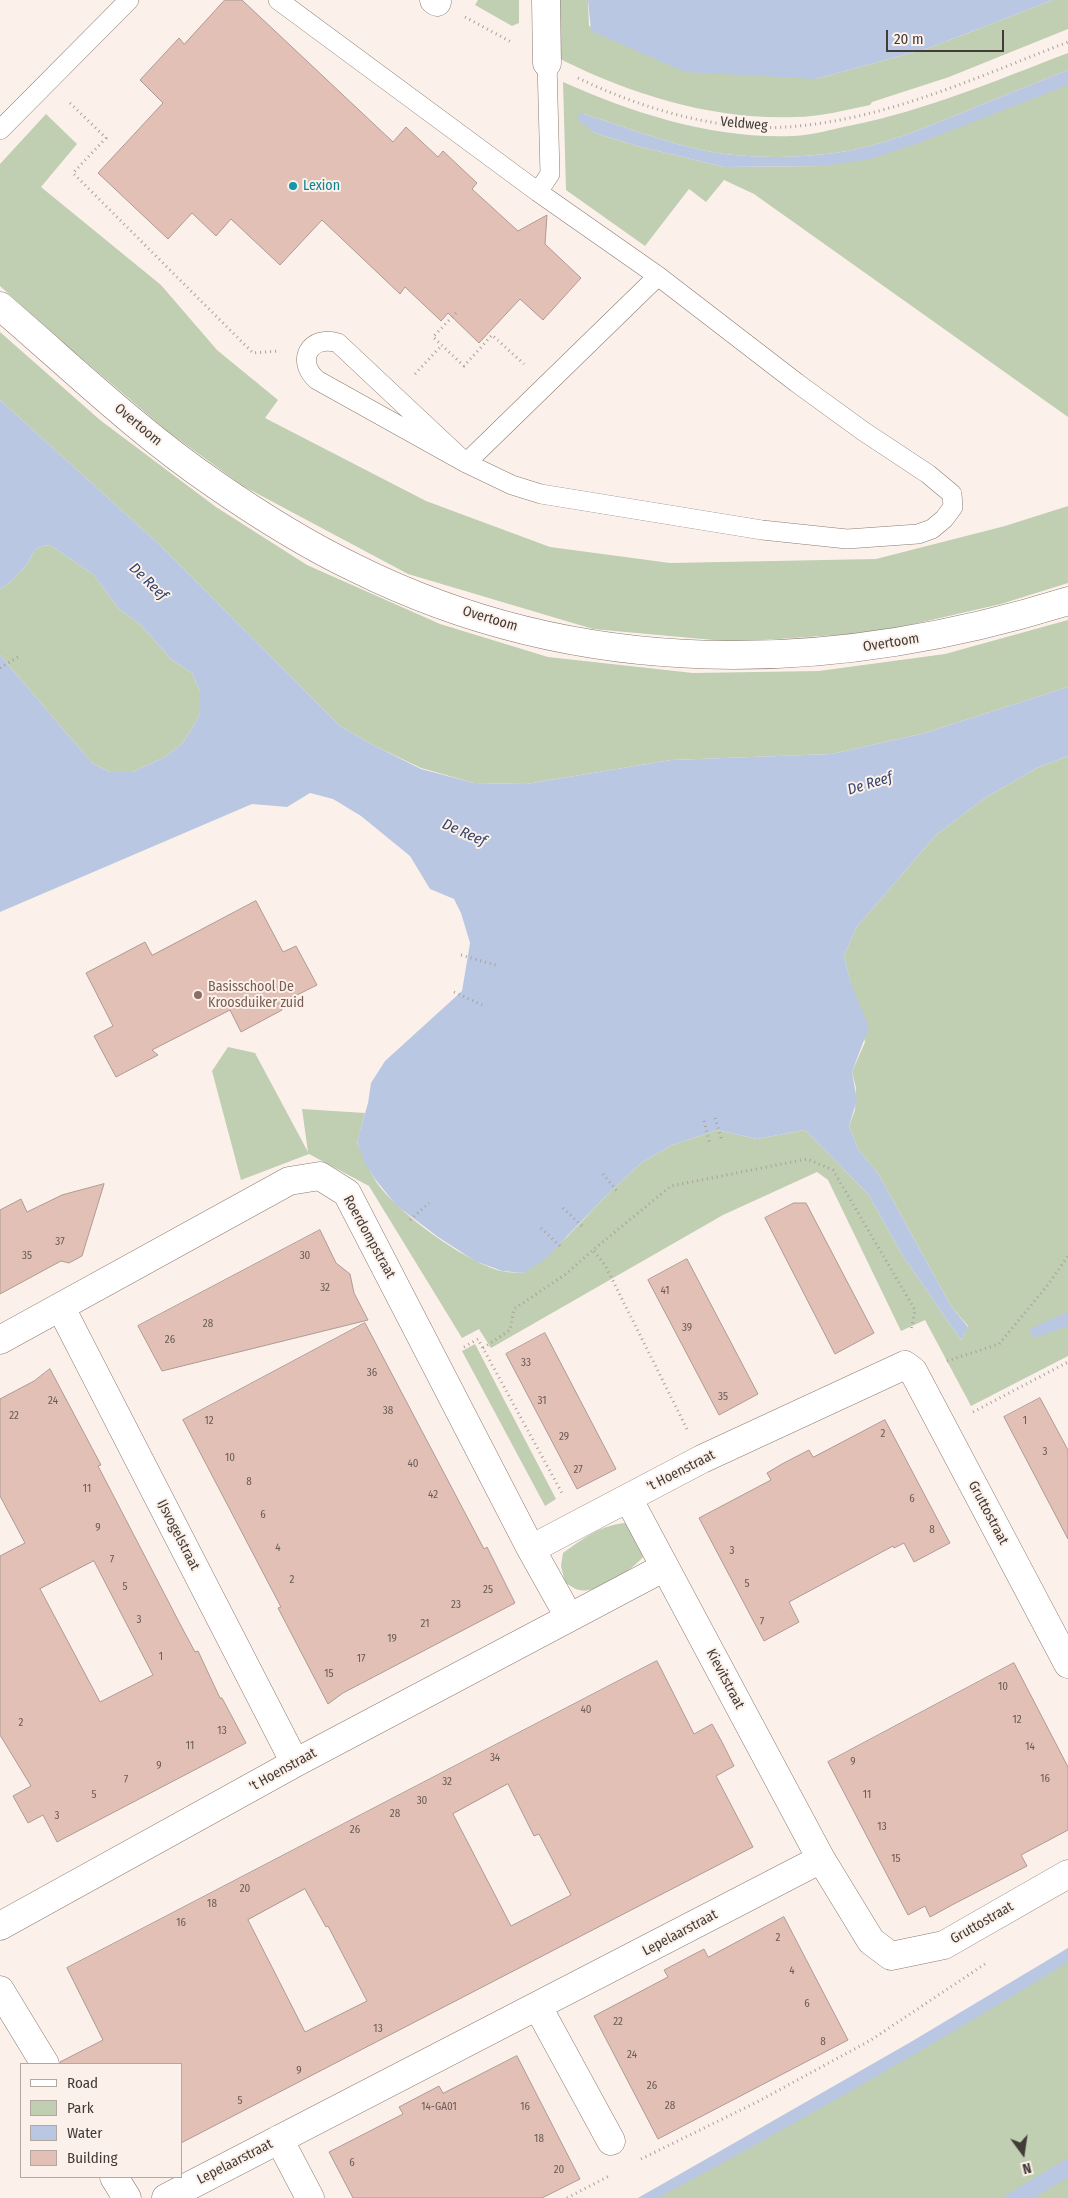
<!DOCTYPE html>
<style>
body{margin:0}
#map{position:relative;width:1068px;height:2198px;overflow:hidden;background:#fcf1ea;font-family:"Fira Sans Condensed",sans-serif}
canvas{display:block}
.legend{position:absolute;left:20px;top:2063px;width:162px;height:115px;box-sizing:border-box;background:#fcf1ea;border:1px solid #b2a8a2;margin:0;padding:6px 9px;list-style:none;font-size:15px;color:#423b37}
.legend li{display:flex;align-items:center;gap:10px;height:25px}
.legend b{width:25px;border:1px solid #b2a8a2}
.north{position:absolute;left:998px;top:2128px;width:50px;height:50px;-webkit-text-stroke:4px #fcf1ea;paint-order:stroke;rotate:166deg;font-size:14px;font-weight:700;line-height:20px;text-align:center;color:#423b37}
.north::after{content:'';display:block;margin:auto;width:18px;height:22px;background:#423b37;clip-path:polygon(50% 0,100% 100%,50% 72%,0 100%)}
.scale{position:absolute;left:886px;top:30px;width:118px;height:22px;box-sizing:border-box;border:2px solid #423b37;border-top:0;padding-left:6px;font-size:15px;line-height:18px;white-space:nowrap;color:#423b37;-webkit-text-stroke:4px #fcf1ea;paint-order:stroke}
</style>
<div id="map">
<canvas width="1068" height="2198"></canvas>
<ul class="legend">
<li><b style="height:6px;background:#fff"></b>Road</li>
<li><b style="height:14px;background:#c0ceb2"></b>Park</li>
<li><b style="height:14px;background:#bac7e3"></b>Water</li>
<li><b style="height:14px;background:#e2c0b6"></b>Building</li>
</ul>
<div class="north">N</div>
<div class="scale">20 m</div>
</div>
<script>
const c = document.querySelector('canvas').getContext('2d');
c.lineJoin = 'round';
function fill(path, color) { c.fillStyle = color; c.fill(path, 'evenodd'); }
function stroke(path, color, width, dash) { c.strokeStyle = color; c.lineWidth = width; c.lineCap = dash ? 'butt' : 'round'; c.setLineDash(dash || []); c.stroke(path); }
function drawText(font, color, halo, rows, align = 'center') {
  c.font = font + ' "Fira Sans Condensed",sans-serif'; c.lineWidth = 4; c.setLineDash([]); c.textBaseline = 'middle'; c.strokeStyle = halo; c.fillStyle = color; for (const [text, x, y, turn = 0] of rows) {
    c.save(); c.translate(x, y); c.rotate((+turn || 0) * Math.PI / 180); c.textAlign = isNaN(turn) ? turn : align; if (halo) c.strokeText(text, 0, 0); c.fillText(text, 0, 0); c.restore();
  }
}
fill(new Path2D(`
 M478,0H519V23L512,26L475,5Z
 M559,0H588L589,26L816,79L929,48L1053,0H1068V29L949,77L872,102L870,105C845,110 820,117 795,117C714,120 636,96 564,61L561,59Z
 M1068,53V70C1032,84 995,99 959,114C929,126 898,139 866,147C823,157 778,159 734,155C683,150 632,129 584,114L583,123L595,133L637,146L724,167L823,166L1068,82V417L754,194L724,180L706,202L689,189L645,246L566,190L563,82C635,114 713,139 793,136C813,135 833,129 853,125C927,110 997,80 1068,53Z
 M46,114L77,144L41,187L161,285L217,350L278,400L265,418L426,501L550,547L670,563L876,559L1005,526L1068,506V583L1001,604L879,632L735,642L593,629L408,574L243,486L167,431L59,339L0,286V164Z
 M0,332L100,420L216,507L307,565L440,624L548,657L693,673L819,671L945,654L1068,620V687L925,733L832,754L671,760L526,784L474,783L421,768L375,746L340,726L161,546L0,400Z
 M50,545L94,575L119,609L141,625L172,660L192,673L200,691V713L192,729L181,745L163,758L132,772H110L92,763L0,655V589C9,584 18,575 25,567C35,555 29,547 50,545Z
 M1068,756V1356L971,1406L925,1320L901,1331L828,1180L817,1172L723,1215L491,1348L479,1329L462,1338L369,1186L309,1154L241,1180L212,1071L228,1047L255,1053L308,1152L302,1109L365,1113L357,1142C363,1154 368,1168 375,1180C396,1212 464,1261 501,1271C509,1273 517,1272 524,1273L567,1237L607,1195L641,1163L672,1145L717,1130L757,1139L805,1130L868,1194L903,1256L961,1340L968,1326L951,1306L879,1175L858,1149L849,1126L855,1110L856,1088L852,1072L865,1042L844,956L856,928L936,835L985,798L1037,768Z
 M475,1344L556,1499L545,1506L462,1351Z
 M627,1523L639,1536L643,1557C630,1571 599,1594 579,1590C574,1589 569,1585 565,1582L561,1566L563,1553C583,1539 602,1524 627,1523Z
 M1068,1948V2198H638L970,2014Z`), '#c0ceb2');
fill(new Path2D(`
 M588,0H1053L929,48L816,79L685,72L591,31Z
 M1068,70V85L919,143L870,159L823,166L724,167L637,146L595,133L577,119L580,113L584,114C632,129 683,150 734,155C778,159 823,157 866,147C898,139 929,126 959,114C995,99 1032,84 1068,70Z
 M0,400L161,546L340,726L375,746L421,769L474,783L526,784L671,760L832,754L925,733L1068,687V756L1037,768L985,798L936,835L856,928L844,956L851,984L869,1027L852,1072L857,1100L849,1126L858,1149L879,1175L951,1306L968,1327L961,1340L903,1256L868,1194L805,1130L757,1139L717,1130L672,1145L641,1163L607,1195L544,1260L524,1273L502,1271L475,1261L438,1237L396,1205L375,1179L364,1161L357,1141L368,1103L371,1083L385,1061L462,991L470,943L461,913L454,899L430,889L410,856L361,816L333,799L310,793L287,807L252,804L0,912V655L92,763L110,772H132L163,758L181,745L192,729L200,713V691L192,673L172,660L141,625L119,609L94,575L50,545C29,547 35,555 25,567C18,575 9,584 0,589Z
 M1068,1312V1326L1034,1338L1029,1329Z
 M1068,1948V1962C934,2045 797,2123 658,2198H638L909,2043Z
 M1068,2158V2177L1034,2198H1001Z`), '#bac7e3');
const building = new Path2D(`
 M225,0H242L393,142L406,127L438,157L443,151L477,183L472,189L518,231L547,215L545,244L581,278L543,320L520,299L479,343L448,313L441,321L405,287L400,294L322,220L280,265L231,219L216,236L192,213L168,239L98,173L163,103L140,80L179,38L184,44Z
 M256,901L283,952L296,946L317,985L279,1004L282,1010L241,1032L230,1010L152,1050L158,1055L116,1077L94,1036L113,1026L86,973L145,942L152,955Z
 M104,1184L82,1256L69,1263L61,1261L0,1294V1210L21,1199L27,1212L62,1195Z
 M794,1203H806L874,1333L835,1354L765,1218Z
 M320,1230L336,1263L350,1274L354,1293L368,1320L162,1371L138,1326Z
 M687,1259L758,1394L719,1415L648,1280Z
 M365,1323L484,1549L487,1547L515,1603L343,1693L328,1704L278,1608L281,1607L183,1420Z
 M545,1333L616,1469L577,1489L506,1354Z
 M50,1369L101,1465L98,1466L179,1622L195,1652L198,1651L220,1698H222L246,1743L57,1842L43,1815L28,1823L13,1796L31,1786L0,1735V1556L25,1543L0,1496V1399L34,1381ZM94,1561L153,1675L100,1702L40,1589Z
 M1040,1398L1068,1450V1539L1004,1417Z
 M885,1420L950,1543L914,1562L904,1543L894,1548L893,1546L789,1602L799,1622L764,1641L699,1518L771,1480L767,1473L782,1464L809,1450L813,1457Z
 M657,1661L694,1734L712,1724L722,1742L734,1766L716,1776L753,1847L181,2143V2064H61L60,2062L103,2040L67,1968ZM508,1784L534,1836L539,1834L571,1895L511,1926L453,1814ZM305,1889L326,1927L328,1926L367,2001L305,2032L248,1920Z
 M1014,1663L1068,1767V1830L1021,1855L1027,1866L952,1905L930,1917L925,1906L908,1915L828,1762Z
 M784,1917L848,2040L658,2139L594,2016L668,1977L664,1970L704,1949L708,1957Z
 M517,2056L580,2179L542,2198H353L329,2152L403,2114L399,2107L439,2086L443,2093Z`);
fill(building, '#e2c0b6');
stroke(building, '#ae9a94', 1);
const service = new Path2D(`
 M278,0L538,192L550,174L547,63
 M0,130L129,0
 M538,192L658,276L797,383L863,431L928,474L952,494L953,507L944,519L932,529L918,534L847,539L762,530L541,494L512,485L466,463L317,380C295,361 310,334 338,343L466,463L658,276`);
const minor = new Path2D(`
 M434,0L437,2
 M546,0L547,63
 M61,1308L295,1763
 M0,1340L289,1181L320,1176L347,1193L531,1549
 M628,1498L821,1859L871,1941L891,1956L944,1945L1068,1874
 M569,1617L531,1549L702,1459L905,1365L913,1371L1068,1664
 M0,1926L295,1763L665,1567
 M0,1990L45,2064
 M538,2007L611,2141
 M279,2139L310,2198
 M114,2177L127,2198
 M166,2198L821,1859`);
const tertiary = new Path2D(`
 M0,306C70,366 137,431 213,483C259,515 305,544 355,568C582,681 830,675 1068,601`);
stroke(service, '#8b7a71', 20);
stroke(minor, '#8b7a71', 29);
stroke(tertiary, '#8b7a71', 29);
stroke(new Path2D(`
 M465,17L513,43
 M578,78C642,109 725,134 798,126C892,117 980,76 1068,42
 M70,103L106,138L73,173L253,353L278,351
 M456,313L433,337L464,366L492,335L524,364
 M415,374L442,345
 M0,668L21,655
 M461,955L499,966
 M454,992L482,1005
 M715,1118L722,1141
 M704,1121L710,1144
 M603,1174L617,1191
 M563,1208L582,1226
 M410,1220L429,1203
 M541,1228L560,1246
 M464,1347L478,1339L563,1495
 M483,1348L510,1330L514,1309L566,1274L593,1250
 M947,1361L999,1344L1047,1286L1068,1256
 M973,1412L1068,1362
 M687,1429L605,1265L593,1250L671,1186L807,1159L833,1170L915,1310L911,1331
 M641,2159L757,2102L871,2040L985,1964
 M567,2198L609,2176`), '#aaa09b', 3, [1, 4]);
stroke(service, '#fff', 19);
stroke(minor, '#fff', 28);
stroke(tertiary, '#fff', 28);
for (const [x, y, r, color] of [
 [293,186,5,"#0f9aa8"],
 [198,995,5,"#8d6e63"]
]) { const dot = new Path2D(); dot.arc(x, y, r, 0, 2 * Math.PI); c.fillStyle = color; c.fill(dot); stroke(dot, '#fcf1ea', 2); }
drawText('11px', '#6a5c57', null, [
 ["37",60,1242],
 ["35",27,1256],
 ["30",305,1256],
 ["32",325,1288],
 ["41",665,1291],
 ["28",208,1324],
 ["39",687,1328],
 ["26",170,1340],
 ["33",526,1363],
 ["36",372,1373],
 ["35",723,1397],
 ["24",53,1401],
 ["31",542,1401],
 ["38",388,1411],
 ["22",14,1416],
 ["12",209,1421],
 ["1",1025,1421],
 ["2",883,1434],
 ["29",564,1437],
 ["3",1045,1452],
 ["10",230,1458],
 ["40",413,1464],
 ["27",578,1470],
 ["8",249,1482],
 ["11",87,1489],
 ["42",433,1495],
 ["6",912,1499],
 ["6",263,1515],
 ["9",98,1528],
 ["8",932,1530],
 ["4",278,1548],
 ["3",732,1551],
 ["7",112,1560],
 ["2",292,1580],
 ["5",747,1584],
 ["5",125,1587],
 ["25",488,1590],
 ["23",456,1605],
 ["3",139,1620],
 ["7",762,1622],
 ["21",425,1624],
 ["19",392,1639],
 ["1",161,1657],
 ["17",361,1659],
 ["15",329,1674],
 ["10",1003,1687],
 ["40",586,1710],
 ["12",1017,1720],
 ["2",21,1723],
 ["13",222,1731],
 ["11",190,1746],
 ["14",1030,1747],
 ["34",495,1758],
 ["9",853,1762],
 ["9",159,1766],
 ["16",1045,1779],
 ["7",126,1780],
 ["32",447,1782],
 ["5",94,1795],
 ["11",867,1795],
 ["30",422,1801],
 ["28",395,1814],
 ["3",57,1816],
 ["13",882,1827],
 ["26",355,1830],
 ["15",896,1859],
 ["20",245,1889],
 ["18",212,1904],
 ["16",181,1923],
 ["2",778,1938],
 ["4",792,1971],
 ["6",807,2004],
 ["22",618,2022],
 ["13",378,2029],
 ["8",823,2042],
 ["24",632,2055],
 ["9",299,2071],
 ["26",652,2086],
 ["5",240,2101],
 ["28",670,2106],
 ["14-GA01",439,2107],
 ["16",525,2107],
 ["18",539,2139],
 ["6",352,2163],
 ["20",559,2170]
]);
drawText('14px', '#423b37', '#fcf1ea', [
 ["Veldweg",744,124,5],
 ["Overtoom",138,425,40],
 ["Overtoom",490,619,17],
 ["Overtoom",891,643,-9],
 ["Roerdompstraat",369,1237,61],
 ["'t Hoenstraat",681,1471,-27],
 ["Gruttostraat",988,1513,62],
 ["IJsvogelstraat",178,1535,63],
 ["Kievitstraat",725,1679,62],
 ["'t Hoenstraat",283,1770,-29],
 ["Gruttostraat",982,1923,-30],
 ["Lepelaarstraat",680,1933,-28],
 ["Lepelaarstraat",235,2162,-27]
]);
drawText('14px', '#0d838f', '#fcf1ea', [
 ["Lexion",303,186]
], 'left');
drawText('14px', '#785e54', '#fcf1ea', [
 ["Basisschool De",208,987],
 ["Kroosduiker zuid",208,1003]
], 'left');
drawText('italic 15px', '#32446c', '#fcf1ea', [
 ["De Reef",148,582,44],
 ["De Reef",870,784,-17],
 ["De Reef",464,833,24]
]);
</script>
